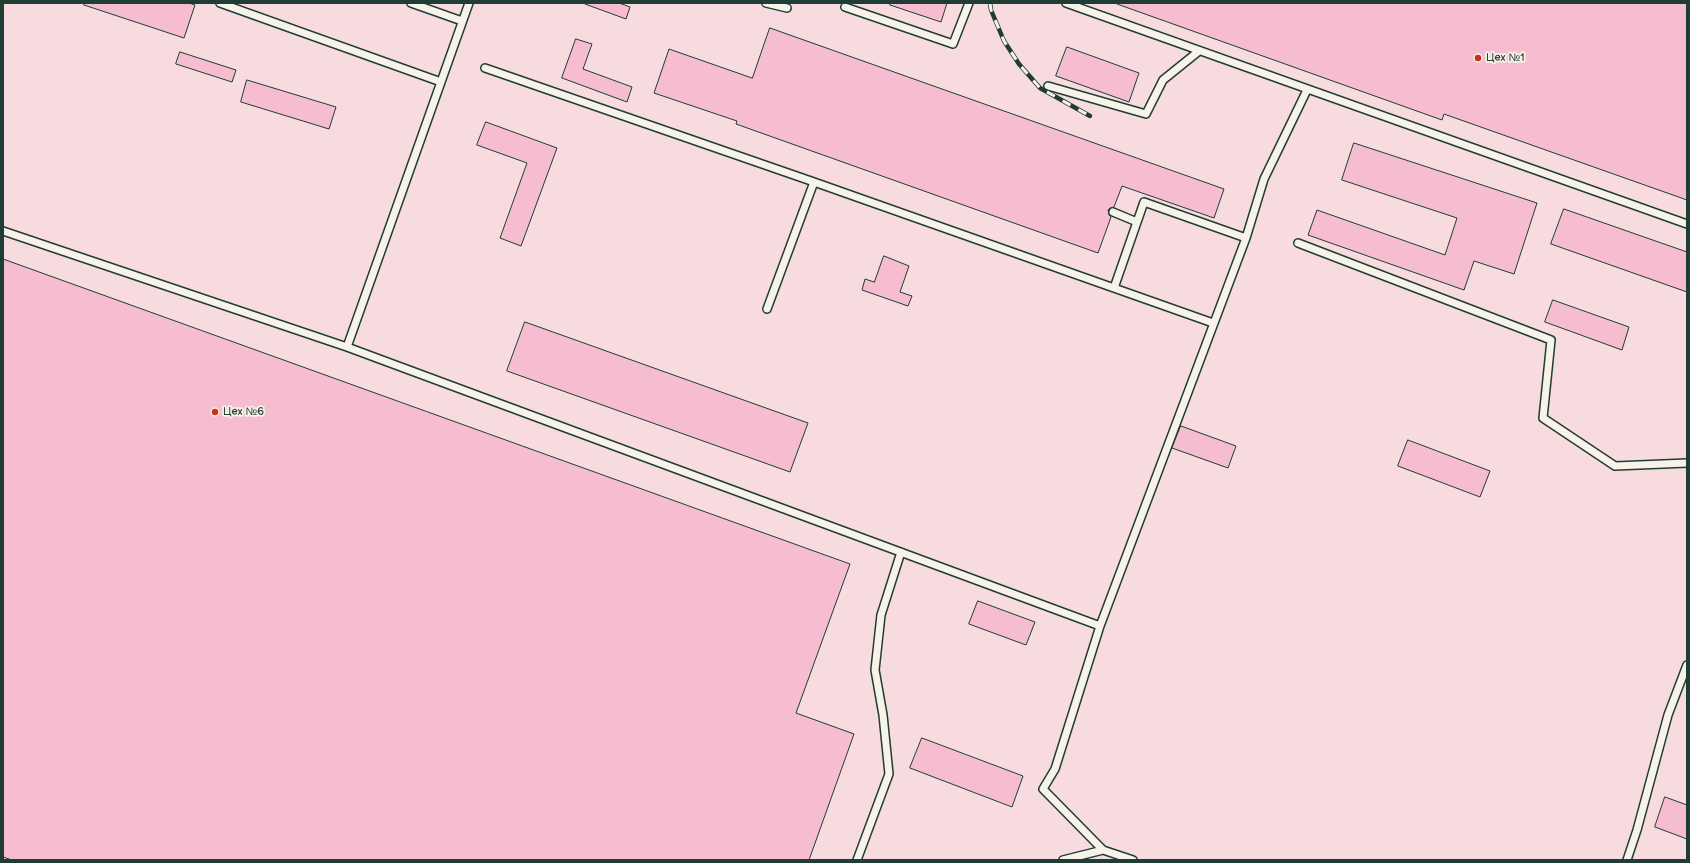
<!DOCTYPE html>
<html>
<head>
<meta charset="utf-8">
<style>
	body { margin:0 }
	#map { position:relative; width:1690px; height:863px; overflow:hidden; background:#f7e8e3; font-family:"Balsamiq Sans",sans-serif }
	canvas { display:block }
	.frame { position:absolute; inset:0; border:4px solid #1f3d34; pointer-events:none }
</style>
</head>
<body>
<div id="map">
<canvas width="1690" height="863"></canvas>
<div class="frame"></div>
</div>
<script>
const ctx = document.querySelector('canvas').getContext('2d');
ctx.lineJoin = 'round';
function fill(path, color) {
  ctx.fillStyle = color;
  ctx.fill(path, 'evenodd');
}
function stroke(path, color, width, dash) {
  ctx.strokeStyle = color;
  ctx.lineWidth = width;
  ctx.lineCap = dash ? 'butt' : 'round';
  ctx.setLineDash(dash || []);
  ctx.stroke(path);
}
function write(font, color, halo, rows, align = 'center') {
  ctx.font = font + ' "Balsamiq Sans",sans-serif';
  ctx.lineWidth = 3.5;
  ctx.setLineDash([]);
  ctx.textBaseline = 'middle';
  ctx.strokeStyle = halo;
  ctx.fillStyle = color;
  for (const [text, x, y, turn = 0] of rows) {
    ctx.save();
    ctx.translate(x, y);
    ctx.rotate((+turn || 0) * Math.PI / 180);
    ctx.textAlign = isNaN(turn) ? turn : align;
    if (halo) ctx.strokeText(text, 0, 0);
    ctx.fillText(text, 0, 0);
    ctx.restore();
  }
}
const built = new Path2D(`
	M3,3H1687V860H3Z`);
const building = new Path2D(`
	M84,3H189L195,5L184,38L84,5Z
	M585,3H619L630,7L626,19L585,4Z
	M890,3H947L941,22L890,5Z
	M1117,3H1687V200L1444,114L1442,120L1117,4Z
	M770,28L1224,189L1214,218L1122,186L1114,207L1110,208L1108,210L1109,215L1111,217L1098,253L736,124L737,121L654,93L669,49L752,78Z
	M576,39L592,44L583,69L632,87L627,102L562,78Z
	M1067,47L1139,73L1129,102L1056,76Z
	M180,52L236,70L232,82L176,64Z
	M247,80L336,107L329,129L241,102Z
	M486,122L557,148L521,246L500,238L527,163L477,145Z
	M1354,143L1537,203L1514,274L1474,261L1464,290L1308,235L1317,210L1445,255L1457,218L1342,180Z
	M1564,209L1687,252V292L1551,244Z
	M884,256L909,266L900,292L912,296L908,306L862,290L865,279L874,282Z
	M3,259L850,564L796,713L854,734L809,860H12L3,857Z
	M1553,300L1629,327L1622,350L1545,322Z
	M525,322L808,423L790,472L507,371Z
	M1181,426L1236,446L1228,468L1172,448Z
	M1408,440L1490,471L1480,497L1398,466Z
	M978,601L1035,622L1026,645L969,624Z
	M922,738L1023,776L1012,807L910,768Z
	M1665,797L1687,805V839L1655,827Z`);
const service = new Path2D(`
	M220,3L441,82
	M411,3L462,21
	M766,3L787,8
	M1066,3L1687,224
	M845,7L953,44L969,3
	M485,68L814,182L1213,323
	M1048,86L1146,114L1163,80L1199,51
	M1113,212L1137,222
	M3,231L347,347L1100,626
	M1298,243L1551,340L1543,418L1615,466L1687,463
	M1114,288L1144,202L1246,238
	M767,309L814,182
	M347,347L469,3
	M857,860L889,774L883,715L875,670L881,615L901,552
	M1063,860L1103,850
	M1133,860L1103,850L1043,789L1055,769L1100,626L1246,238L1264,179L1307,90
	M1627,860L1637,830L1668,715L1687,665`);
const rail = new Path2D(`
	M990,3L991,10L1004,41L1019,64L1040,88L1090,116`);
const markers = [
	[1478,58,4,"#c8321e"],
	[215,412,4,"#c8321e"]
];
const poiNames = [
	["Цех №1",1486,58],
	["Цех №6",223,412]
];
fill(built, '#f7dbde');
fill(building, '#f6bdd1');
stroke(building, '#1f3d34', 1);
stroke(service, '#1f3d34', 10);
stroke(service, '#f7f3e8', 7);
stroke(rail, '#1f3d34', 4.5);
stroke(rail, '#f7f3e8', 3, [9]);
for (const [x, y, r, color] of markers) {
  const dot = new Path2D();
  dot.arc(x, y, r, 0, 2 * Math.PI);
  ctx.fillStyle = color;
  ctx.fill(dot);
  stroke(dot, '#f7f3e8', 1.5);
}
write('11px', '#1f3d34', '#f7f3e8', poiNames, 'left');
</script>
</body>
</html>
